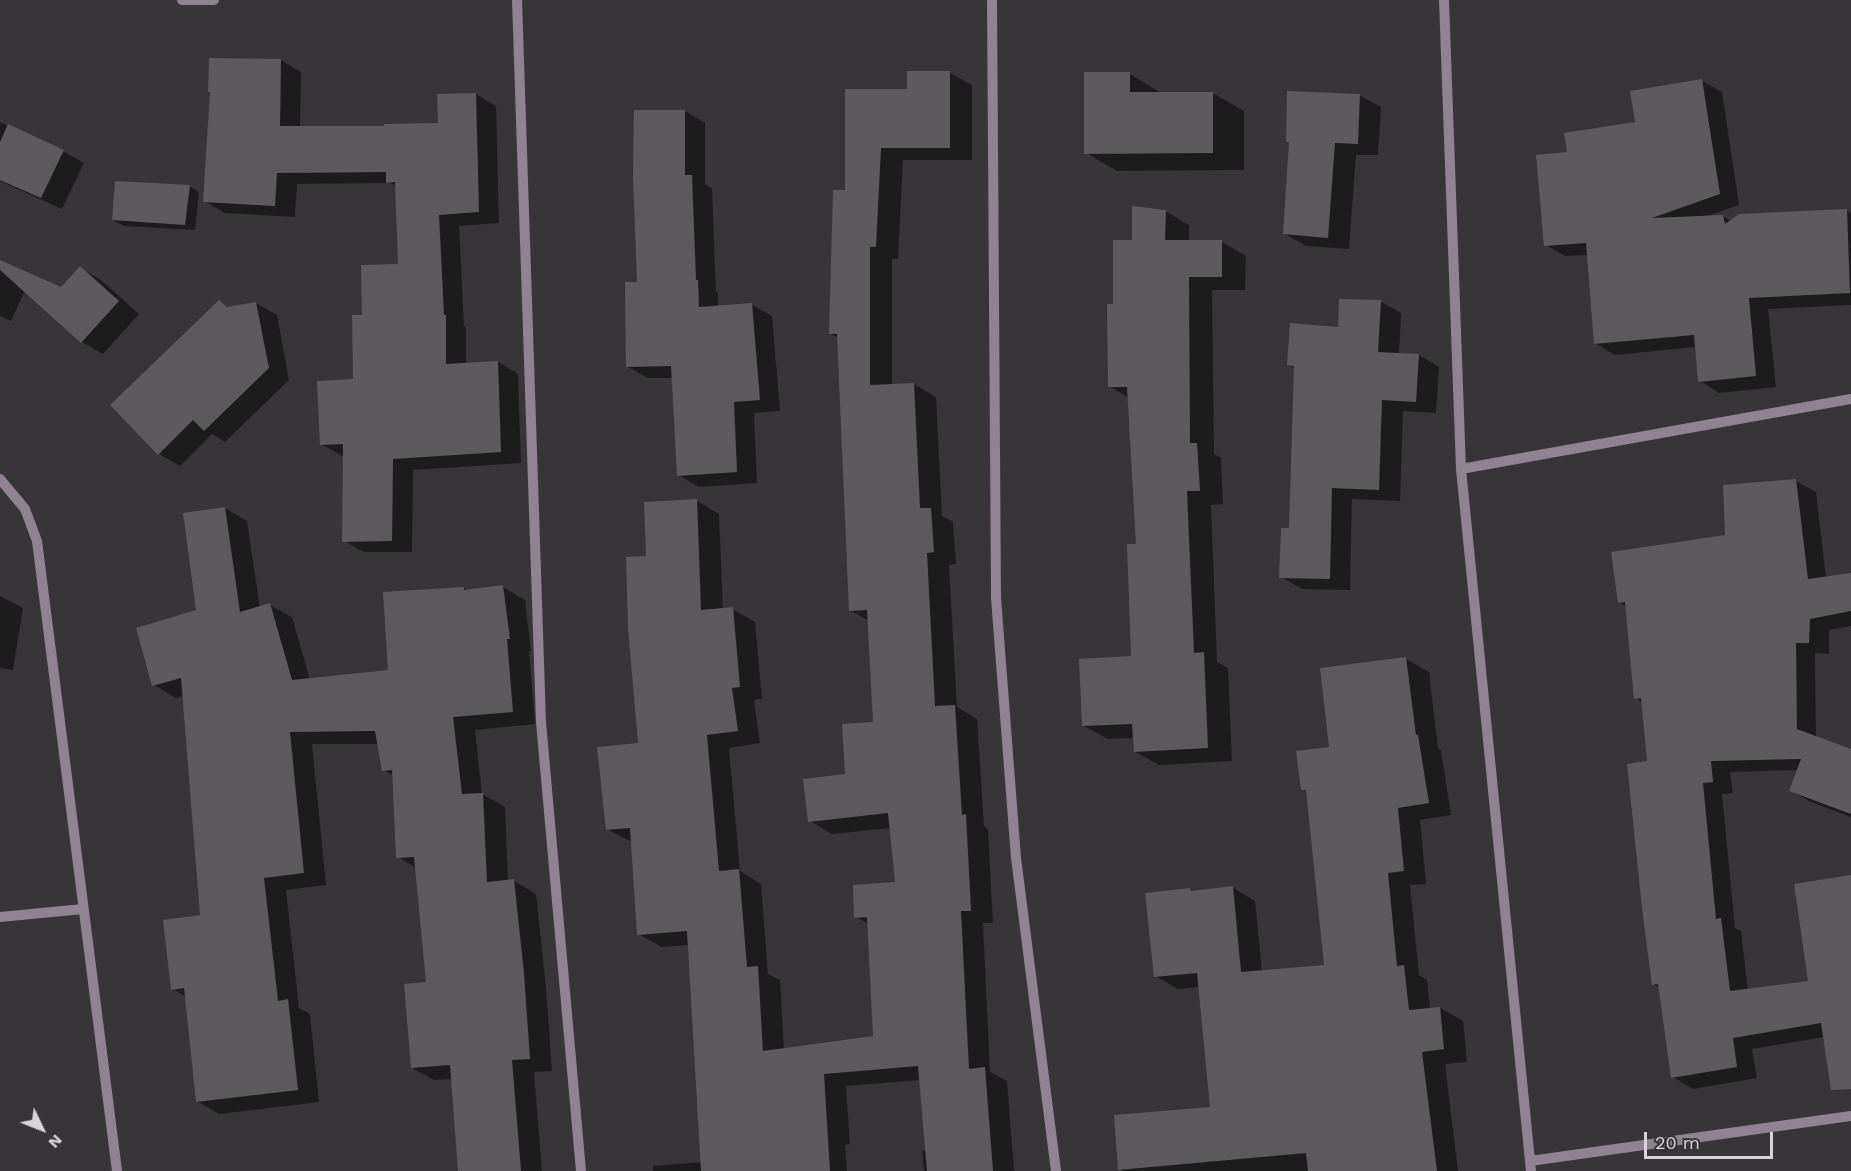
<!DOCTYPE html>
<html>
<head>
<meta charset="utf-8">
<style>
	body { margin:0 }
	#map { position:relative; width:1851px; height:1171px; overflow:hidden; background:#383538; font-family:"Work Sans",sans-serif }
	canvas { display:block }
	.north { position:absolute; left:12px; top:1099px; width:60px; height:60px; -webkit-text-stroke:4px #383538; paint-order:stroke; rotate:133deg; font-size:16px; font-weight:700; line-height:24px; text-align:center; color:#d5d4d6 }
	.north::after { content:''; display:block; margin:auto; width:21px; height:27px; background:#d5d4d6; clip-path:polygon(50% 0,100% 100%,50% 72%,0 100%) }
	.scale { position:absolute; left:1644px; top:1132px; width:129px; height:27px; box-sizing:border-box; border:3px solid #d5d4d6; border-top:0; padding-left:8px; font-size:18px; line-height:21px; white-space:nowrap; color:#d5d4d6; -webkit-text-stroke:4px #383538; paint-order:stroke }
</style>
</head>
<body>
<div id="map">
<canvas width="1851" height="1171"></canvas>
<div class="north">N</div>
<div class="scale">20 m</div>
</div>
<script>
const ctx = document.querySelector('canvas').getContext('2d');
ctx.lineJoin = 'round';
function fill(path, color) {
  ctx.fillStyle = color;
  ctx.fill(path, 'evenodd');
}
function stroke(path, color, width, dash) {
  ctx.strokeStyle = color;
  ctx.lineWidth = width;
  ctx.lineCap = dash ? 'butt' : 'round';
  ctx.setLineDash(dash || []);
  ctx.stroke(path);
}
const shadow = new Path2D(`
	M281,60L301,72L300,127L386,128L440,124L476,94L496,106L499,223L459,226L464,326L466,328V364L498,362L518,374L521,463L413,470L412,552H364L344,541L345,456H342L321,444L354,381L364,317L399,266L397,187L391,183L297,184L295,217L225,213L204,201Z
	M950,73L972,85V160H903L898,259H892V385L914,384L936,397L942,516L953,522L956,564L949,565L957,707L977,719L984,826L988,829L993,923H983L990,1072L1007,1081L1014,1170L1016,1171H924L922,1151L927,1150L921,1080L846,1086L850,1144L845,1145L847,1171H653V1166L702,1162L689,945L661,947L639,934L632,842L608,830L640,744L648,558L697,501L719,514L723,610L732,609L755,622L762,699L754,700L760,743L729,748L740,871L761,884L768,974L780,980L784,1050L875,1037L869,924L856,917L896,884L891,828L832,834L810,821L847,776L875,723L869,621L850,610L838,338L831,334L846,192L908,90Z
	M1130,74L1161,93H1213L1244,111V170L1117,171L1086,153Z
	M1702,81L1722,92L1739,205L1708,216H1723L1731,221L1846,210L1851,213V305L1768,309L1776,387L1719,393L1700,381L1696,347L1615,355L1595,343L1588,255L1565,256L1546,245L1569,154L1637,124Z
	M1359,95L1381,107L1378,155H1356L1349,249L1306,246L1285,234L1291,143Z
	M636,111H685L705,123V184L712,188L716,292L718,293V307L752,305L772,316L780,411L754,413L757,483L699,487L678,475L674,378H648L628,367L639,283Z
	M0,122L63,151L84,163L62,209L0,181Z
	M189,186L199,192L195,230L124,226L113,220Z
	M1165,211L1189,225V242H1222L1246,256L1245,290H1212L1214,454L1221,458L1223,504L1211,505L1217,662L1228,668L1232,761L1159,765L1135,752V738L1108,739L1084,726L1133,658L1138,545L1129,398L1109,386L1114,305L1133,242Z
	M0,262L61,289L80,268L101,280L139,314L103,354L82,342L25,290L11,321L0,316Z
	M1380,301L1401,313L1399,354L1419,355L1439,367L1436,413L1403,411L1400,501L1352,499L1350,590L1302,589L1281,577L1290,530L1296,369L1288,364Z
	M219,302L230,308L256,303L277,315L289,380L225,442L212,434L180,466L159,454Z
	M1796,481L1816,492L1826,578L1851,574V626L1829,630V654L1815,653L1816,738L1851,750V817L1811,802L1791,791L1799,770L1730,772L1733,793L1722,794L1735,928L1741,931L1748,991L1809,982L1851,876V1049L1824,1037L1752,1049L1757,1078L1693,1089L1673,1077L1660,988L1653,984L1649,762L1642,702L1636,698L1626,606L1619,602L1727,536Z
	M225,508L247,521L260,608L270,605L292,617L310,680L389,672L463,588L469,591L503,587L525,600L531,651H529L535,724L475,730L482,794L505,807L508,881H514L536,894L546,987L552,1071L534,1072L542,1171H459L452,1079L434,1080L412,1068L428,983L416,868L398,857L394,776L384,770L379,744H312L326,885L286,890L299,1008L310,1014L319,1102L219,1114L197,1101L186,997L173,989L201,916L184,696L176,698L154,685L198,611Z
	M0,596L23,608L13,670L0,668Z
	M1406,659L1429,672L1438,748L1441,750L1451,815L1420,820L1426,884L1410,885L1419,975L1427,980L1430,1009L1440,1008L1463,1021L1467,1062L1445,1064L1458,1171H1123L1120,1169L1212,1108L1200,987L1178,989L1155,976L1190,890L1194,892L1232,887L1255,901L1262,972L1326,967L1308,792L1303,789L1331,748Z`);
const building = new Path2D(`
	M209,58L281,59L280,126H384V124L438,123L437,94L476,93L479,212L439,215L444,315H446V364L498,361L501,452L393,459L392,541L342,542L343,444L320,445L317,381L353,379L352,315H362L361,265L398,264L395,182L386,183V172L277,173L275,206L203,202L210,92H208Z
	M907,71H950V148H881L876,247H870V385L914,383L920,508H931L934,552L927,553L935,706L955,705L962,815L966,814L971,911H961L969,1069L985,1067L993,1171H927L918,1066L824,1074L830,1171H701L687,931L637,935L630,828L606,830L597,747L638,743L628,628L626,557L646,556L644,502L697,499L701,610L733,607L740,687L732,688L738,731L707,735L719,871L739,869L747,967L758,966L763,1051L873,1036L867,917L854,918L853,885L895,882L888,813L808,822L803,779L845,774L842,724L873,722L867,610L849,611L837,334H829L833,190H845V89H907Z
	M1084,72H1130V92H1213V153L1084,154Z
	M1702,79L1720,194L1652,218L1723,215L1725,224L1739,214L1847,209L1850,293L1749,298L1756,376L1698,382L1694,335L1594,344L1586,243L1544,246L1536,155L1567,152L1564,133L1635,122L1630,91Z
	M1287,91L1360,94L1358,144L1335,143L1328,238L1283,234L1289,142H1286Z
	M634,110H685V175H692L696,280H698L699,307L752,303L760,400L734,402L737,472L677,476L671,366L626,367L625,282H637L633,178Z
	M8,124L64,150L41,198L0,180V142Z
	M115,181L190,185L185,225L112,220Z
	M1132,206L1166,210L1165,240H1222V277H1189L1190,443H1197L1200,491H1187L1194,653L1204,652L1208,748L1134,752L1132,724L1082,726L1079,659L1131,656L1127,544H1136L1127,387H1108L1107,304H1113V240H1132Z
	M0,260L61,287L80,266L119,301L81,343L0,270Z
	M1339,299L1381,300L1378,352L1419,354L1416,402L1382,400L1379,490L1332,488L1330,579L1279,578L1281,528H1289L1294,366L1287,365L1290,323L1338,327Z
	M219,300L227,307L256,302L269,368L204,431L193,420L158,455L110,405Z
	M1796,479L1808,579L1851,573V611L1810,619L1809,643H1796L1797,729L1851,749V814L1789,791L1801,759L1711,761L1713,782L1703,783L1716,919L1721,918L1730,991L1808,981L1794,884L1851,875V1089L1831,1090L1821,1023L1733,1038L1737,1067L1671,1078L1658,984L1652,985L1642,908L1627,764L1647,761L1641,698L1634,699L1625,602L1618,603L1611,552L1725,535L1723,485Z
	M225,507L240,612L270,603L292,680L388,670L383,592L464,587V590L503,585L510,639H507L513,712L453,717L462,794L483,793L487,882L514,879L524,973L530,1059L512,1060L521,1171H458L450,1065L411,1068L404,984L426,982L414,857L396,858L392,770L382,771L375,731L290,732L304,873L264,878L278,1001L288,999L298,1090L196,1102L184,988L171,990L163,920L200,915L181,678L152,686L136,628L196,610L183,513Z
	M1406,657L1416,735H1418L1429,803L1398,808L1404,871L1388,873L1397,966L1404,965L1409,1010L1440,1007L1444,1049L1422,1052L1437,1171H1308L1306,1153L1118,1170L1114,1115L1210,1107L1197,973L1154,977L1145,893L1190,888L1191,891L1233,886L1241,972L1324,965L1306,790H1301L1296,751L1329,747L1320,668Z`);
const minor = new Path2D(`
	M182,0H214
	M517,0L541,722L581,1171
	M992,0L996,598L1016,858L1056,1171
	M1444,0L1461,469L1531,1171
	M1461,469L1851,399
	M0,479L25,509L37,541L117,1171
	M0,917L83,909
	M1530,1161L1851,1116`);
fill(shadow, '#0007');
fill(building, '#5c5a5d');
stroke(minor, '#908293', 10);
</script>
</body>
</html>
